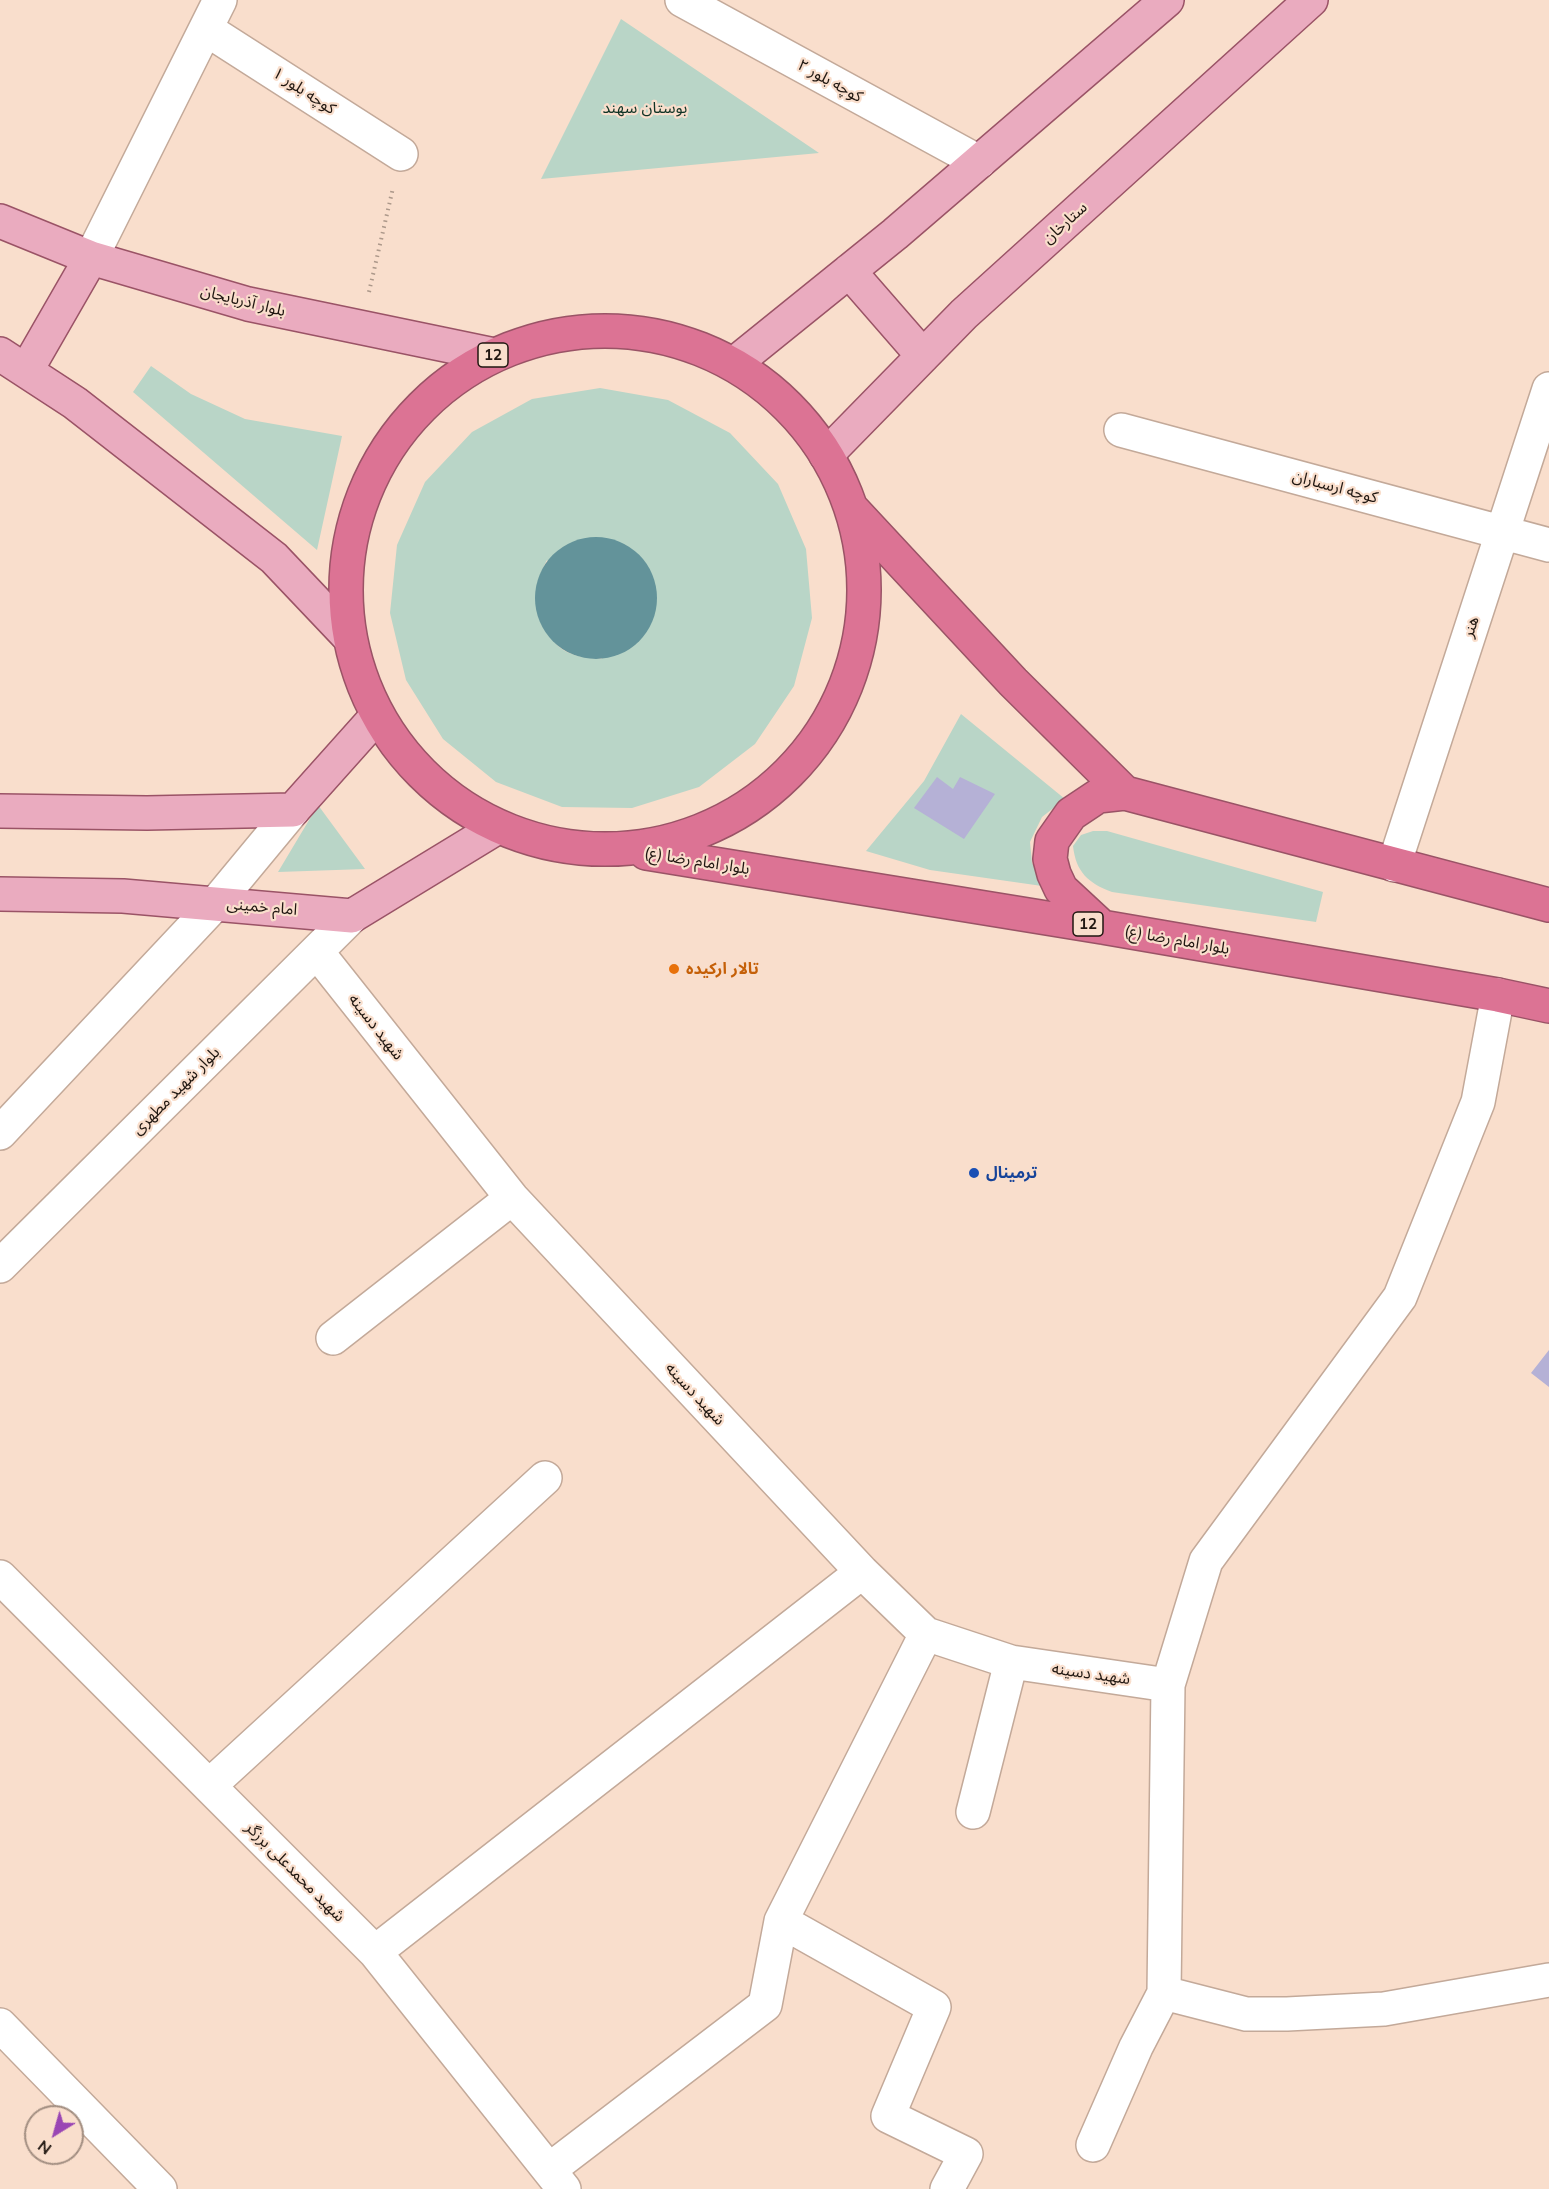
<!DOCTYPE html>
<html>
<head>
<meta charset="utf-8">
<style>
	body { margin:0 }
	#map { position:relative; width:1549px; height:2189px; overflow:hidden; background:#f9decc; font-family:Mulish,sans-serif }
	canvas { display:block }
	.north { position:absolute; left:24px; top:2105px; width:60px; height:60px; box-sizing:border-box; background:#f9decc; border:2px solid #a28e81; border-radius:50%; rotate:217deg; font-size:16px; font-weight:700; line-height:24px; text-align:center; color:#201711 }
	.north::after { content:''; display:block; margin:auto; width:21px; height:27px; background:#9a46b4; clip-path:polygon(50% 0,100% 100%,50% 72%,0 100%) }
</style>
</head>
<body>
<div id="map">
<canvas width="1549" height="2189"></canvas>
<div class="north">N</div>
</div>
<script>
const ctx = document.querySelector('canvas').getContext('2d');
ctx.lineJoin = 'round';
function fill(path, color) {
  ctx.fillStyle = color;
  ctx.fill(path, 'evenodd');
}
function stroke(path, color, width, dash) {
  ctx.strokeStyle = color;
  ctx.lineWidth = width;
  ctx.lineCap = dash ? 'butt' : 'round';
  ctx.setLineDash(dash || []);
  ctx.stroke(path);
}
function write(font, color, halo, rows, align = 'center') {
  ctx.font = font + ' Mulish,"Noto Sans Arabic",sans-serif';
  ctx.lineWidth = 4.5;
  ctx.setLineDash([]);
  ctx.textBaseline = 'middle';
  ctx.strokeStyle = halo;
  ctx.fillStyle = color;
  for (const [text, x, y, turn = 0] of rows) {
    ctx.save();
    ctx.translate(x, y);
    ctx.rotate((+turn || 0) * Math.PI / 180);
    ctx.textAlign = isNaN(turn) ? turn : align;
    if (halo) ctx.strokeText(text, 0, 0);
    ctx.fillText(text, 0, 0);
    ctx.restore();
  }
}
const green = new Path2D(`
	M621,19L819,153L541,179Z
	M151,366L191,394L245,419L342,436L317,550L133,392Z
	M600,388L668,400L730,433L778,484L806,549L812,618L794,686L755,744L699,787L632,808L562,807L496,782L443,739L406,680L390,613L397,545L425,482L472,432L532,399ZM547,560L602,659C569,657 553,651 542,618C533,593 535,584 547,560Z
	M961,714L1065,799L1042,817L1030,842L1032,863L1049,887L930,870L866,851L924,781Z
	M318,805L365,869L278,872Z
	M1093,831H1107L1323,892L1316,922L1112,892C1088,883 1076,872 1073,846L1081,835Z`);
const water = new Path2D(`
	M535 598a61 61 0 1 1 122 0a61 61 0 1 1-122 0Z`);
const building = new Path2D(`
	M937,777L953,789L960,777L995,794L964,839L914,808Z
	M1549,1350V1387L1531,1373Z`);
const path = new Path2D(`
	M369,292L393,188`);
const minor = new Path2D(`
	M682,0L979,162
	M206,29L401,154
	M91,258L220,0
	M1121,430L1549,545
	M1394,865L1549,389
	M317,952L512,1198L862,1572L926,1634L1011,1662L1168,1685
	M0,1133L216,903L293,810
	M0,1266L352,916
	M333,1338L512,1198
	M0,1577L375,1952L564,2189
	M209,1786L545,1478
	M973,1812L1011,1662
	M781,1921L934,2007L888,2116L966,2154L947,2189
	M375,1952L862,1572
	M1164,1993L1246,2014H1287L1384,2009L1549,1980
	M0,2025L160,2189
	M1093,2145L1136,2047L1164,1993L1168,1685L1206,1561L1400,1297L1478,1102L1498,995
	M549,2170L765,2005L781,1921L926,1634`);
const major = new Path2D(`
	M0,221L91,258L248,304L494,355
	M849,271L923,356
	M0,354L75,403L274,558L349,637
	M734,364L895,234L1167,0
	M26,371L91,258
	M826,455L964,314L1311,0
	M0,811L147,813L293,810L377,716
	M0,894L123,896L352,916L498,827`);
const highway = new Path2D(`
	M346 590a259 259 0 1 1 518 0a259 259 0 1 1-518 0Z
	M852,509L1013,682L1125,793L1549,905
	M646,853L1102,927L1498,995L1549,1006
	M1102,927L1061,889L1054,874L1050,859L1052,841L1071,814L1098,796L1125,793`);
const markers = [
	[674,969,6,"#e8710a"],
	[974,1173,6,"#1a4fb4"]
];
const shields = [
	[493,355,30],
	[1088,924,30]
];
const shieldNames = [
	["12",493,355],
	["12",1088,924]
];
const streetNames = [
	["کوچه بلور ۲",830,81,29],
	["کوچه بلور ۱",304,91,33],
	["ستارخان",1065,223,-42],
	["بلوار آذربایجان",243,301,14],
	["کوچه ارسباران",1335,487,15],
	["هنر",1471,627,-72],
	["بلوار امام رضا (ع)",697,861,9],
	["امام خمینی",262,907,5],
	["بلوار امام رضا (ع)",1177,940,10],
	["شهید دسینه",376,1027,52],
	["بلوار شهید مطهری",176,1091,-45],
	["شهید دسینه",695,1394,47],
	["شهید دسینه",1091,1674,8],
	["شهید محمدعلی برزگر",295,1872,45]
];
const parkNames = [
	["بوستان سهند",645,108]
];
const foodNames = [
	["تالار ارکیده",686,969]
];
const transitNames = [
	["ترمینال",986,1173]
];
fill(green, '#b9d5c7');
fill(water, '#63939a');
fill(building, '#b5b1d6');
stroke(minor, '#c3a999', 36);
stroke(major, '#9a5366', 36);
stroke(highway, '#9a5366', 36);
stroke(path, '#ac988a', 4, [1.5, 4.5]);
stroke(minor, '#fff', 33);
stroke(major, '#eaabbf', 33);
stroke(highway, '#dc7394', 33);
for (const [x, y, r, color] of markers) {
  const dot = new Path2D();
  dot.arc(x, y, r, 0, 2 * Math.PI);
  ctx.fillStyle = color;
  ctx.fill(dot);
  stroke(dot, '#f9decc', 2);
}
for (const [x, y, w] of shields) {
  const box = new Path2D();
  box.roundRect(x - w / 2, y - 12, w, 24, 4.5);
  ctx.fillStyle = '#f9decc';
  ctx.fill(box);
  stroke(box, '#201711', 1.5);
}
write('bold 15px', '#201711', null, shieldNames);
write('16px', '#201711', '#f9decc', streetNames);
write('16px', '#0f3325', '#f9decc', parkNames);
write('bold 16px', '#c56008', '#f9decc', foodNames, 'left');
write('bold 16px', '#164399', '#f9decc', transitNames, 'left');
</script>
</body>
</html>
